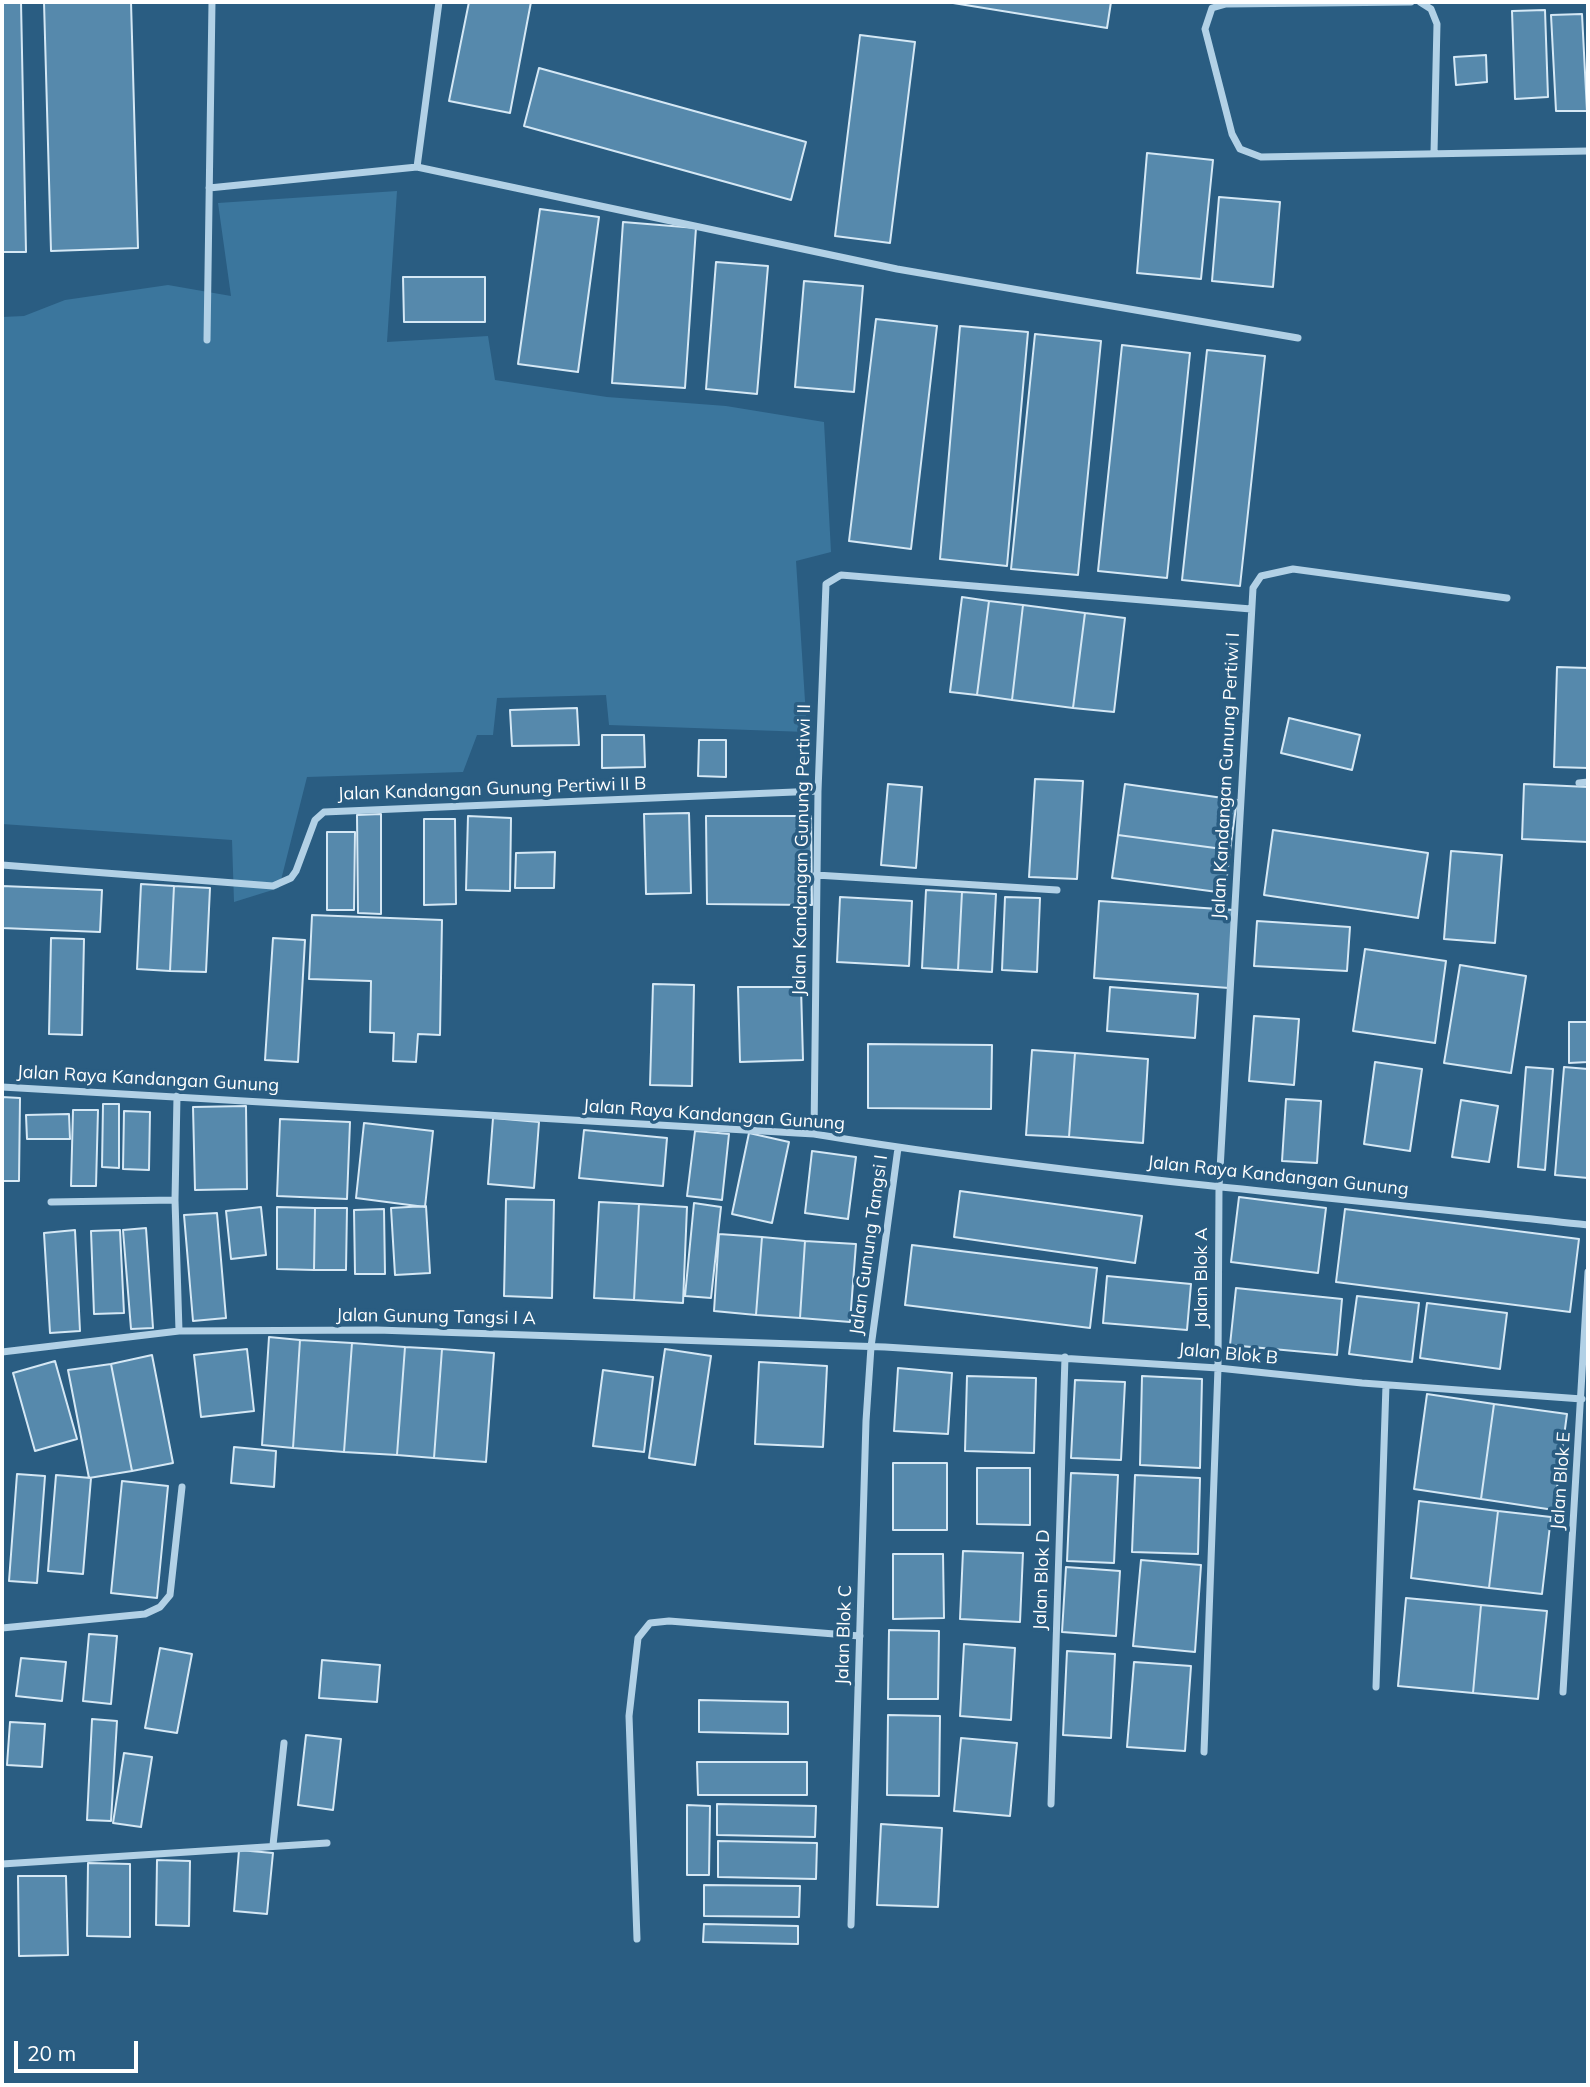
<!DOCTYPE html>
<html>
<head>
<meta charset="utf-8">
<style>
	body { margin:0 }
	#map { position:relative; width:1590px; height:2087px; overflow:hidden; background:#2a5d82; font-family:Mulish,sans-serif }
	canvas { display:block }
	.frame { position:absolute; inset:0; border:4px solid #fff; pointer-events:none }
	.scale { position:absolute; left:14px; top:2041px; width:124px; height:32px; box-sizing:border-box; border:4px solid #fff; border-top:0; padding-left:9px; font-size:21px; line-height:24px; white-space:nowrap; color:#fff; -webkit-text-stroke:5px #2a5d82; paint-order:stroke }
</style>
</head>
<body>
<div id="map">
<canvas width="1590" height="2087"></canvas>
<div class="frame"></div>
<div class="scale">20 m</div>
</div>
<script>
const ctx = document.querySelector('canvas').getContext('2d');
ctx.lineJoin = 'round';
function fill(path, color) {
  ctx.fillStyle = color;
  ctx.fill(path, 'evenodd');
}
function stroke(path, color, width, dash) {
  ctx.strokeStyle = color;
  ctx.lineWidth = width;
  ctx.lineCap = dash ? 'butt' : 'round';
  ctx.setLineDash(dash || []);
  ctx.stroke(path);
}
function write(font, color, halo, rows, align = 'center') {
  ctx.font = font + ' Mulish,sans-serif';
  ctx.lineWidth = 7;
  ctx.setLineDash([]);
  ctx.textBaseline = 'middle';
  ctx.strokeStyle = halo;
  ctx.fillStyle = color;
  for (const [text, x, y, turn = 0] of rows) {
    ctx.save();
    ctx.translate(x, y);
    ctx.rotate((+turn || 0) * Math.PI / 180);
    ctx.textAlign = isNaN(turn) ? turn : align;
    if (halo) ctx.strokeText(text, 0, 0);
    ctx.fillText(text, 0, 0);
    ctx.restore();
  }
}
const green = new Path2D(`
	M397,191L387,342L488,336L495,380L607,397L726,406L824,422L831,552L796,561L807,732L609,725L606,695L497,698L493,735H477L463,772L307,777L279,888L234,902L232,840L2,824V317L24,316L65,300L168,285L231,296L218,203Z`);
const building = new Path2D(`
	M2,2H21L26,252H2Z
	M44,2H131L138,248L51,251Z
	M469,2H531L510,113L449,101Z
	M947,2H1111L1107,28Z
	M1545,10L1548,97L1515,99L1512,11Z
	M1582,14L1587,111H1556L1551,15Z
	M860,35L915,42L890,243L835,236Z
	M1486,55L1487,82L1456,85L1454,57Z
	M539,68L806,142L791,200L524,126Z
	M1147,153L1213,160L1201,279L1137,273Z
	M1219,197L1280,202L1273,287L1212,281Z
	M540,209L599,217L578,372L518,364Z
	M623,222L696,228L685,388L612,383Z
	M716,262L768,266L757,394L706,389Z
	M403,277H485V322H404Z
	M804,281L863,286L854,392L795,387Z
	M876,319L937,326L911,549L849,541Z
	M960,326L1028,332L1007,566L940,559Z
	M1035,334L1101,341L1078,575L1011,569Z
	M1122,345L1190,353L1167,578L1098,571Z
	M1207,350L1265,356L1240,586L1182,580Z
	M962,597L989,601L977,695L950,692Z
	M989,601L1023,605L1012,700L977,695Z
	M1023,605L1085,613L1073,708L1012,700Z
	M1085,613L1125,618L1114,712L1073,708Z
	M1557,667L1588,668V768L1554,767Z
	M577,708L579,745L512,746L510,710Z
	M1289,718L1360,735L1352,770L1281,753Z
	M602,735H644L645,767L602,768Z
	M699,740H726V777L698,776Z
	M1035,779L1083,781L1077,879L1029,877Z
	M888,784L922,787L916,868L881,865Z
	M1125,784L1237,800L1230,850L1118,835Z
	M1524,784L1588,787V842L1522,839Z
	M689,813L691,893L646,894L644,814Z
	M381,814V914L358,913L357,815Z
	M468,816L511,818L510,891L466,890Z
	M706,816H811L812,905L707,904Z
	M424,819H455L456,904L424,905Z
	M1273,830L1428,853L1418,918L1264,895Z
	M327,832H355L354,910H327Z
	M1118,835L1230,850L1225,893L1112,878Z
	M1451,851L1502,855L1495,943L1444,939Z
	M555,852L554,888H515L516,853Z
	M141,884L174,886L170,971L137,969Z
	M2,886L102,890L100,932L2,928Z
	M174,886L210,888L206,972L170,971Z
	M926,890L962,892L958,970L922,968Z
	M962,892L996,894L992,972L958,970Z
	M840,897L912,901L909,966L837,962Z
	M1005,897L1040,898L1037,972L1002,970Z
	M1099,901L1234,910L1229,988L1094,978Z
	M312,915L442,920L440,1035L418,1034L416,1062L393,1061L394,1033L370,1032L371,981L309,979Z
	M1257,921L1350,927L1347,971L1254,966Z
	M51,938L84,939L82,1035L49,1034Z
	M273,938L305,940L298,1062L265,1060Z
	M1365,949L1446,961L1435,1043L1353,1031Z
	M1460,965L1526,976L1511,1073L1444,1063Z
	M653,984L694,985L692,1086L650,1085Z
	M738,987H801L803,1060L740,1062Z
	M1110,987L1198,994L1195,1038L1107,1031Z
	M1254,1016L1299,1019L1294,1085L1249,1081Z
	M1569,1022H1588V1062L1569,1063Z
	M868,1044L992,1045L991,1109L868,1108Z
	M1032,1050L1075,1053L1069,1137L1026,1135Z
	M1075,1053L1148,1059L1143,1143L1069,1137Z
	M1375,1062L1422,1069L1410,1151L1364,1144Z
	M1526,1067L1553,1069L1545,1170L1518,1167Z
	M1564,1067L1588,1069V1178L1555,1175Z
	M2,1097L20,1098L19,1181H2Z
	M1286,1099L1321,1101L1317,1163L1282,1161Z
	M1461,1100L1498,1106L1489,1162L1452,1157Z
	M103,1104H119V1168L102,1167Z
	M246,1106L247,1189L195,1190L193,1107Z
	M73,1110H98L96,1186H71Z
	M124,1111L150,1112L149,1170L123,1169Z
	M69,1114L70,1139H27L26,1115Z
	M493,1118L539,1122L534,1188L488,1184Z
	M280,1119L350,1122L347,1199L277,1196Z
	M364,1123L433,1131L425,1207L356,1198Z
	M584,1130L667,1138L663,1186L579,1178Z
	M695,1131L729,1134L722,1200L687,1196Z
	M749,1133L789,1142L772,1223L732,1214Z
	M812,1151L856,1157L848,1219L805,1213Z
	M960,1191L1142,1216L1135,1263L954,1237Z
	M1239,1197L1326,1208L1318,1273L1231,1262Z
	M506,1199L554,1200L552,1298L504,1296Z
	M599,1202L639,1204L634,1300L594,1298Z
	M694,1203L721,1207L711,1298L685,1296Z
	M639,1204L687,1207L683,1303L634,1300Z
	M426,1206L430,1273L395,1275L391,1208Z
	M261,1207L266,1255L231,1259L226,1211Z
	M277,1207L315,1208L314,1270L277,1269Z
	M315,1208H347L346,1270H314Z
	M384,1209L385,1274H355L354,1210Z
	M1345,1209L1579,1239L1570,1312L1336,1282Z
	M217,1213L226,1318L193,1321L184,1215Z
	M146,1228L153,1328L131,1329L123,1230Z
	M75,1230L80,1331L50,1333L44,1233Z
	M120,1230L124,1313L94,1314L91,1231Z
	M719,1234L762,1237L756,1315L714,1311Z
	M762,1237L805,1241L800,1318L756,1315Z
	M805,1241L856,1244L850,1322L800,1318Z
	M912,1245L1097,1268L1090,1328L905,1305Z
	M1107,1276L1191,1284L1187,1330L1103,1323Z
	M1236,1288L1342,1299L1337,1355L1230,1345Z
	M1357,1296L1419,1303L1412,1362L1349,1354Z
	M1427,1303L1507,1313L1500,1369L1420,1358Z
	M269,1337L300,1340L293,1448L262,1445Z
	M300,1340L352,1343L344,1452L293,1448Z
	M352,1343L405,1347L397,1455L344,1452Z
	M405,1347L442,1349L434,1458L397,1455Z
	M247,1349L254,1411L201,1417L194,1355Z
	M442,1349L494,1353L486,1462L434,1458Z
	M665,1349L711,1356L695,1465L649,1458Z
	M152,1355L173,1463L132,1471L111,1364Z
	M55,1361L77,1439L35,1451L13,1373Z
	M759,1362L827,1366L823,1447L755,1444Z
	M111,1364L132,1471L89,1478L68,1370Z
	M898,1368L952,1373L948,1434L894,1431Z
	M603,1370L653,1377L644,1452L593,1446Z
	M967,1376L1036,1378L1034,1453L965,1451Z
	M1142,1376L1202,1379L1200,1468L1140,1465Z
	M1075,1380L1125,1382L1121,1460L1071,1458Z
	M1427,1394L1494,1404L1481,1499L1414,1489Z
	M1494,1404L1567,1414L1554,1510L1481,1499Z
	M234,1447L276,1451L274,1487L231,1483Z
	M893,1463H947V1530H893Z
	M977,1468H1030V1525L977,1524Z
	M1071,1473L1118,1475L1114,1563L1067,1561Z
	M17,1474L45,1476L37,1583L9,1581Z
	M56,1475L91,1478L83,1574L48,1571Z
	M1135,1475L1200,1478L1198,1554L1132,1552Z
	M122,1481L168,1486L157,1598L111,1593Z
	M1419,1501L1498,1511L1489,1588L1411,1578Z
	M1498,1511L1551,1517L1542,1594L1489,1588Z
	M963,1551L1023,1553L1020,1622L960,1619Z
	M893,1554H943L944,1618L893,1619Z
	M1141,1560L1201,1565L1195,1652L1133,1646Z
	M1066,1567L1120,1571L1116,1636L1062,1632Z
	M1406,1598L1481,1605L1473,1693L1398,1686Z
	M1481,1605L1547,1611L1538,1699L1473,1693Z
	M889,1630L939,1631L938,1699H888Z
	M89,1634L117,1636L111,1704L83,1701Z
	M964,1644L1015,1648L1011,1720L960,1716Z
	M160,1648L192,1654L177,1733L145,1728Z
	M1067,1651L1115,1654L1111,1738L1063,1735Z
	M21,1658L66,1662L62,1701L16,1696Z
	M322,1660L380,1665L377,1702L319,1698Z
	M1134,1662L1191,1666L1185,1751L1127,1747Z
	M699,1700L788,1702V1734L699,1732Z
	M888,1715L940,1716L939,1796L887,1795Z
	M92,1719L117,1721L111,1821L87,1820Z
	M10,1722L45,1724L42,1767L7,1765Z
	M306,1735L341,1739L333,1810L298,1805Z
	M961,1738L1017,1743L1010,1816L954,1811Z
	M124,1753L152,1757L141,1827L113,1823Z
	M697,1762H807V1795H698Z
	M717,1804L816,1806L815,1837L717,1835Z
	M687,1805L710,1806L709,1875H687Z
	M881,1824L942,1828L938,1907L877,1905Z
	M718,1841L817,1843L816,1879L718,1877Z
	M239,1850L273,1853L267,1914L234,1911Z
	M157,1860L190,1861L189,1926L156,1925Z
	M88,1863L130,1864V1937L87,1936Z
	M18,1876H66L68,1955L19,1956Z
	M704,1885L800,1886L799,1917L704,1916Z
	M704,1924L798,1926V1944L703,1942Z`);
const street = new Path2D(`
	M1411,2L1226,4L1212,8L1205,29L1232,134L1240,149L1261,157L1588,151
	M1420,2L1431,9L1437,24L1434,153
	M417,167L439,2
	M209,188L417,167L897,269L1298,338
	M207,340L212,2
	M1579,783L1588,782
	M2,865L273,886L291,878L296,871L315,820L324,812L818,791
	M816,875L1057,890
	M2,1087L814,1134C1070,1176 1330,1197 1588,1225
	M177,1096L175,1200L179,1331
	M814,1134L818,791L826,584L841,575L1251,609
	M51,1202L175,1200
	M2,1352L179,1331L377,1330L885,1347L1218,1368L1362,1383L1582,1399
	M2,1628L145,1614L160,1607L170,1595L182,1487
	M1376,1687L1386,1385
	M1563,1692L1588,1272
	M1204,1752L1218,1368L1219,1187L1253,588L1261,576L1293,569L1507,598
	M1051,1804L1065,1357
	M273,1845L284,1743
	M2,1864L327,1843
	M851,1925L866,1421L871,1347L898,1148
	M637,1939L629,1716L638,1638L650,1623L669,1621L860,1636`);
const streetNames = [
	["Jalan Kandangan Gunung Pertiwi I",1226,776,-87],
	["Jalan Kandangan Gunung Pertiwi II B",492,789,-2],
	["Jalan Kandangan Gunung Pertiwi II",802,850,-89],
	["Jalan Raya Kandangan Gunung",148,1079,3],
	["Jalan Raya Kandangan Gunung",714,1115,4],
	["Jalan Raya Kandangan Gunung",1278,1176,6],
	["Jalan Gunung Tangsi I",869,1245,-82],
	["Jalan Blok A",1202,1278,-90],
	["Jalan Gunung Tangsi I A",436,1317,1],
	["Jalan Blok B",1228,1354,5],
	["Jalan Blok E",1561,1481,-86],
	["Jalan Blok D",1042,1580,-88],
	["Jalan Blok C",844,1635,-88]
];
fill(green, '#3b769d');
fill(building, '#5689ac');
stroke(building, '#d5e8f5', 2);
stroke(street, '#b2d1e6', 7);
write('18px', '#fff', '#2a5d82', streetNames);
</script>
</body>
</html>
